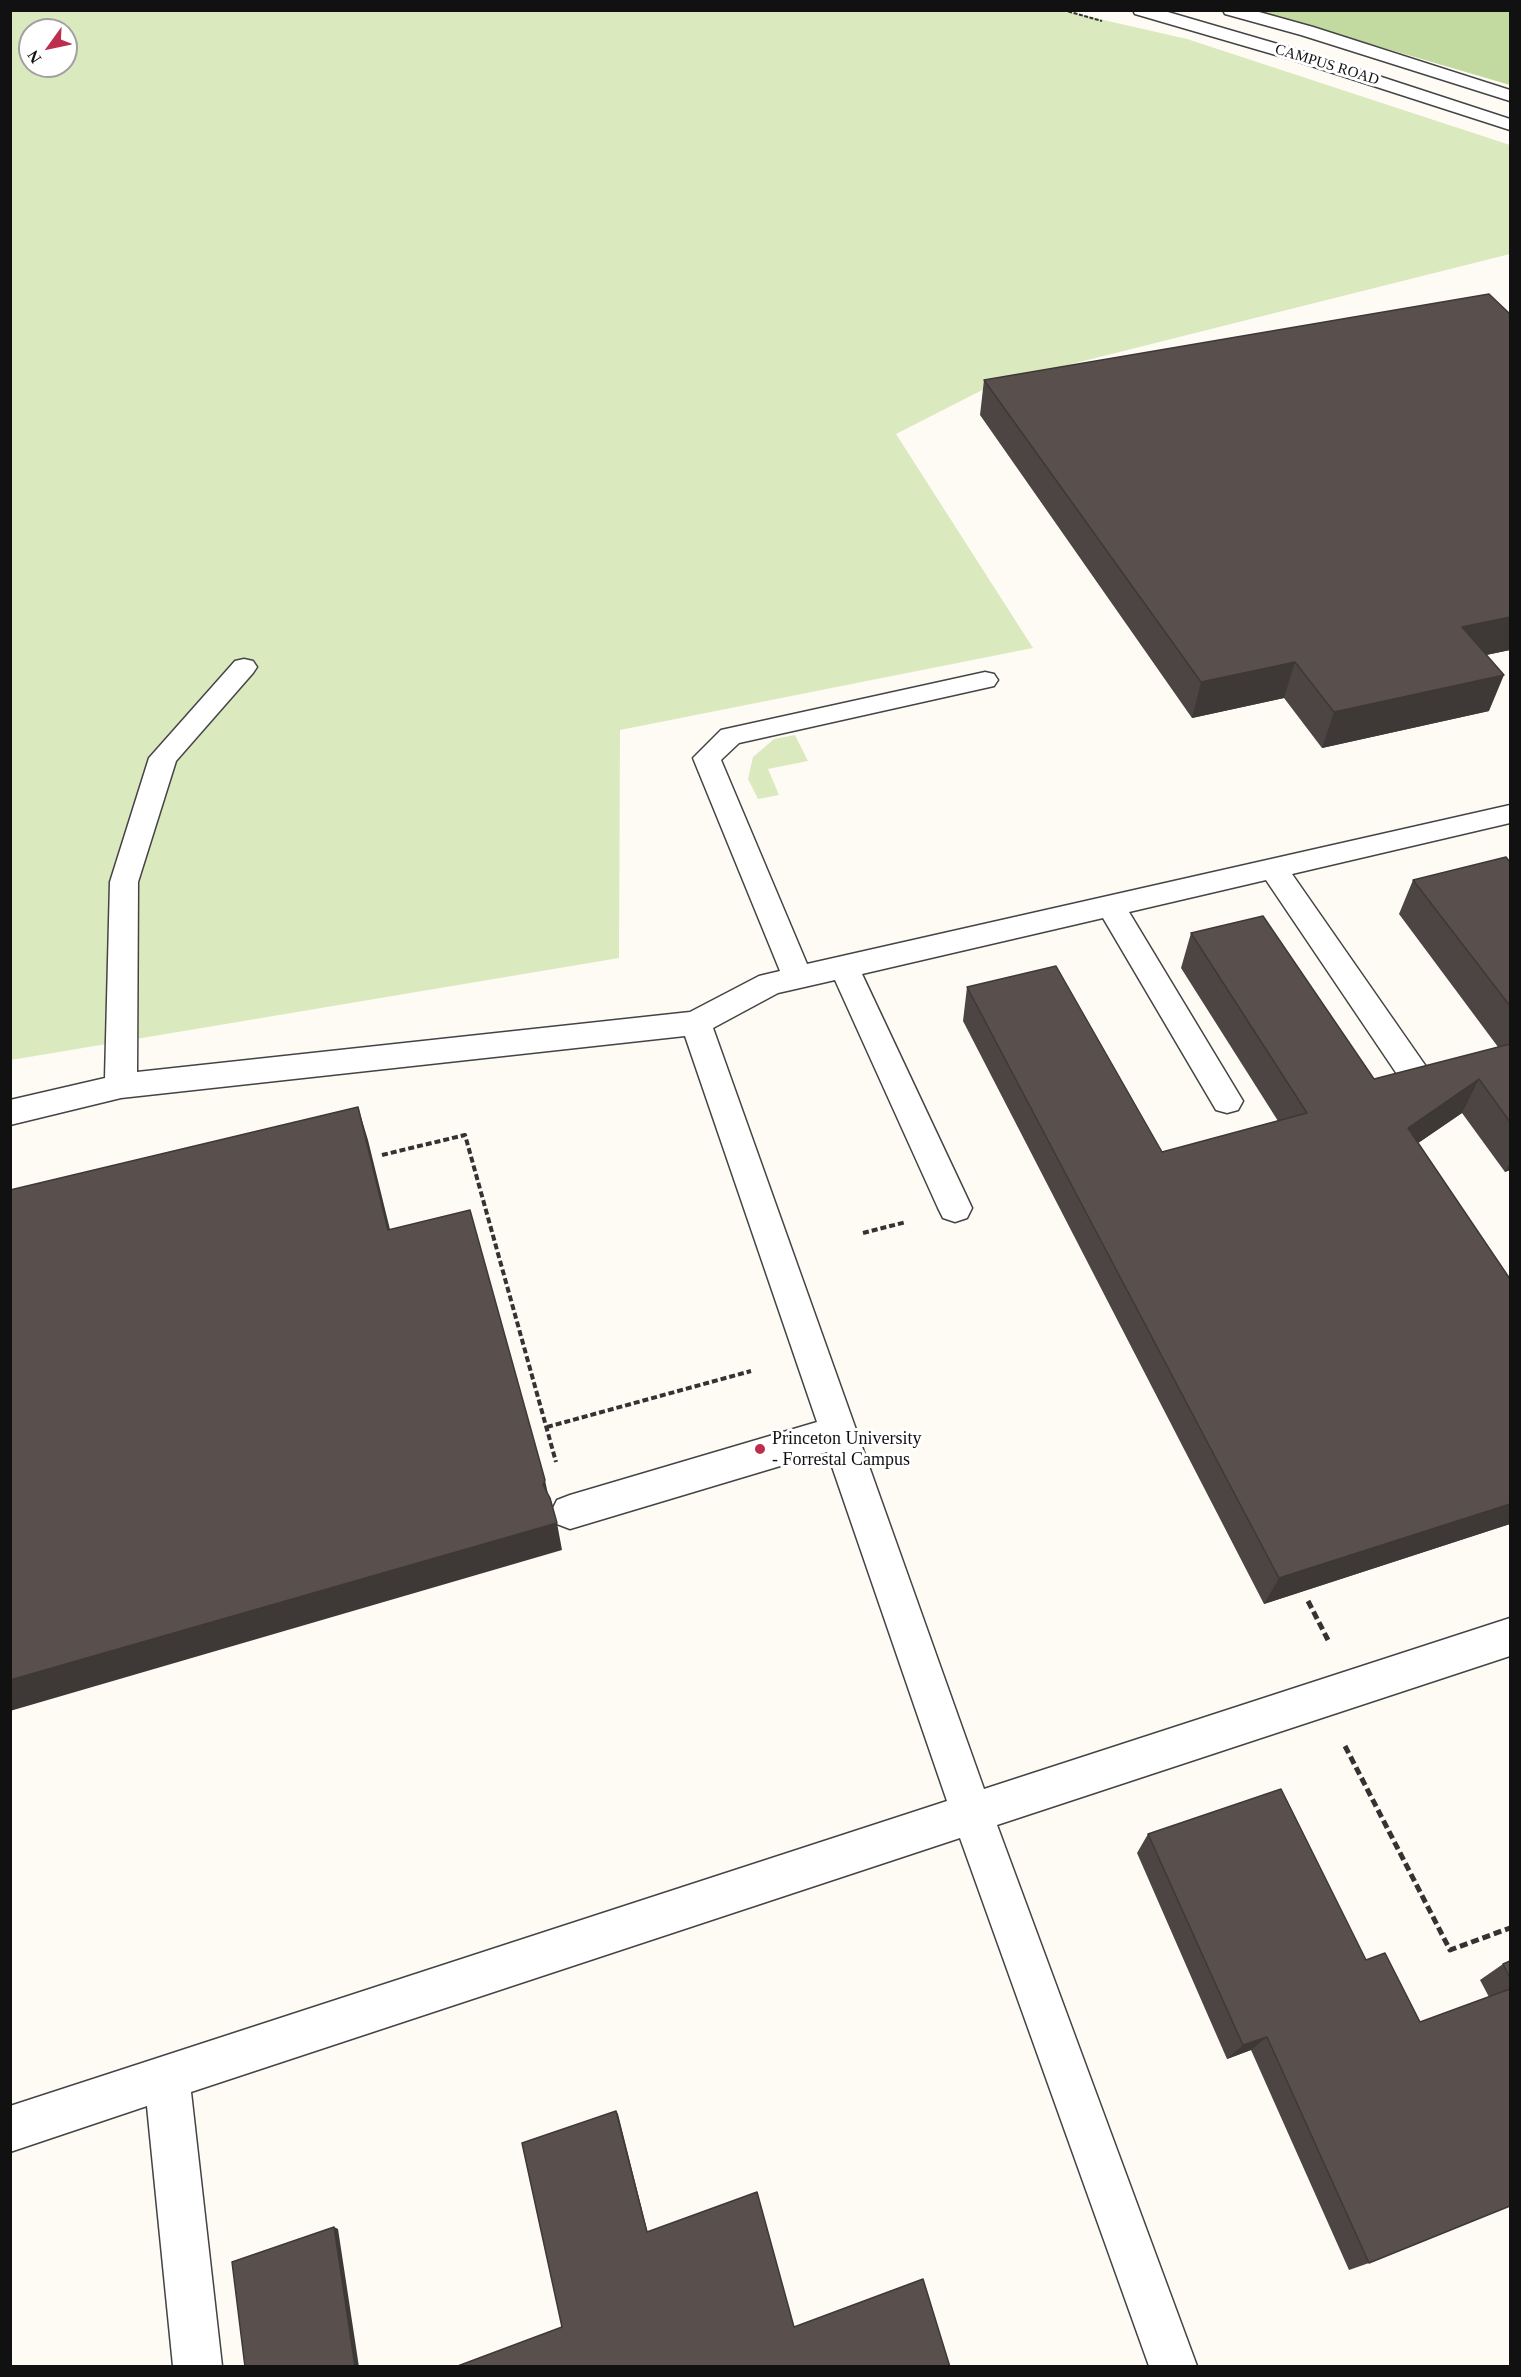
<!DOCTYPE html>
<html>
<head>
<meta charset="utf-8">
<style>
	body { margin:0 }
	#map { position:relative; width:1521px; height:2377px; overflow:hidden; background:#fefbf5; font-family:"Times New Roman",serif }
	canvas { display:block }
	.frame { position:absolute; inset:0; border:12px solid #111; pointer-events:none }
	.north { position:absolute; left:18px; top:18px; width:60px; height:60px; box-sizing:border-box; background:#fff; border:2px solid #a0a0a0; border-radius:50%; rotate:237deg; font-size:16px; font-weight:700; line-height:24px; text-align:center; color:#111 }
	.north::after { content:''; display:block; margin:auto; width:21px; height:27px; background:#bc2e4c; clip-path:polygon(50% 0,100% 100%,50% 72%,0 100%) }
</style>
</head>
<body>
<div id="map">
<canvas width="1521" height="2377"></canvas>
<div class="frame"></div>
<div class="north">N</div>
</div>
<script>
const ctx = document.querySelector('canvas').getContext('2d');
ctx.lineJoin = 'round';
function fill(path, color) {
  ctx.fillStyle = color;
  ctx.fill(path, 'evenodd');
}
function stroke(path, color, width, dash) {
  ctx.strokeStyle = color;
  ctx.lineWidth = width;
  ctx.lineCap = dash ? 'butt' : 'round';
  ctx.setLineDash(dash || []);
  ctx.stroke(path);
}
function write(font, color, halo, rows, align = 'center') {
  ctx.font = font + ' "Times New Roman",serif';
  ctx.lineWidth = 6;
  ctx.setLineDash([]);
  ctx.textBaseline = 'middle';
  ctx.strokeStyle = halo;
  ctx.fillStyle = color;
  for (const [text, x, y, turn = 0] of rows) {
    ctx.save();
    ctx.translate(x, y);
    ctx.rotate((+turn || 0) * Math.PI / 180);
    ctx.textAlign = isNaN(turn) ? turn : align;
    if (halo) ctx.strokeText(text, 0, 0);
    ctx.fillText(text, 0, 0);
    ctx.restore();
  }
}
const green = new Path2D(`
	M11,11H1064L1187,39L1510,145V254L996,383L896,434L1033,648L620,730L619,958L11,1060ZM30,30H66V66H30Z
	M795,735L808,761L768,769L779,795L758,799L748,779L753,757L774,739Z`);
const forest = new Path2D(`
	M1258,11H1510V85Z`);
const pathFar2 = new Path2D(`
	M1063,10L1102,21`);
const pathFar1 = new Path2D(`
	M382,1155L465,1135L556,1462
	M863,1233L906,1222
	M547,1427L751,1371`);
const path = new Path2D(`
	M1308,1601L1328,1640
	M1345,1746L1450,1950L1510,1928`);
const minor = new Path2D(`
	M1133,10H1161L1305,52L1510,119V130L1293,60L1135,14Z
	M1223,10H1252L1313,27L1510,90V101L1301,35L1225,14Z
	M244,659L253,661L257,667L253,673L176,761L138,882L137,1072L690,1012L759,976L780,971L693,758L721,730L985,672L994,674L998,680L994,686L739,743L721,760L807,964L1510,805V823L1292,874L1425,1065L1430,1074L1425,1083L1414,1086L1403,1083L1266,880L1129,912L1243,1101L1238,1110L1227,1113L1216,1110L1103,918L862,974L972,1208L967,1218L955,1222L943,1218L938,1208L835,980L778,993L713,1028L984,1789L1510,1618V1656L997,1825L1197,2366H1149L960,1838L191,2092L222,2366H173L147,2106L10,2152V2106L947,1801L827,1452L570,1529L557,1524L551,1512L557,1500L570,1495L817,1422L685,1036L121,1098L10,1125V1100L105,1078L110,882L149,758L235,661Z`);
const wall = new Path2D(`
	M1510,314V650L1486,655L1489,711L1322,748L1284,698L1192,718L980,415L984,380Z
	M1510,862V1170L1505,1172L1462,1113L1418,1143L1510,1279V1524L1264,1604L963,1021L967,987L1162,1152L1278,1121L1181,968L1191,933L1374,1079L1498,1047L1399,914L1413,880Z
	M1148,1834L1366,1960L1420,2022L1489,1997L1480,1980L1503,1964L1510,1961V2206L1369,2263L1349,2270L1251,2050L1227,2059L1137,1853Z`);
const shadedWall = new Path2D(`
	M1510,617V650L1448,663L1462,627Z
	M1295,662L1284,698L1192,718L1201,682Z
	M1504,675L1489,711L1322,748L1334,712Z
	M1479,1079L1462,1113L1392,1161L1408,1128Z
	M358,1107L368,1140L398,1262L388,1230Z
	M1510,1162V1170L1505,1172Z
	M545,1480L551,1508L543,1485Z
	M1510,1504V1524L1264,1604L1279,1578Z
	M557,1523L562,1550L10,1711V1680Z
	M1267,2037L1251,2050L1227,2059L1243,2045Z
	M616,2111L618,2114L648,2234L647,2232Z
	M334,2227L338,2229L359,2367H355Z`);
const building = new Path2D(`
	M1489,294L1510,314V617L1462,627L1504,675L1334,712L1295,662L1201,682L984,380Z
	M1506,857L1510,862V1006L1413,880Z
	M1263,916L1374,1079L1510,1044V1122L1479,1079L1408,1128L1510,1279V1504L1279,1578L967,987L1056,966L1162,1152L1307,1113L1191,933Z
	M358,1107L388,1230L470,1210L545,1480L543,1485L550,1498L557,1523L10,1680V1190Z
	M1281,1789L1366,1960L1385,1953L1420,2022L1510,1989V2206L1369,2263L1267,2037L1243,2045L1148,1834Z
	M1510,1961V1978L1503,1964Z
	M616,2111L647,2232L757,2192L794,2327L923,2279L950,2367H455L562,2327L522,2143Z
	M334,2227L355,2367H245L232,2262Z`);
const markers = [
	[760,1449,6,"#bc2e4c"]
];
const farStreetnames = [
	["CAMPUS ROAD",1327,65,17]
];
const poiNames = [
	["Princeton University",772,1439],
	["- Forrestal Campus",772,1460]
];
fill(green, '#dbe9bf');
fill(forest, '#c2d99f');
stroke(minor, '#444', 3);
stroke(pathFar2, '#333', 2, [4, 1.5]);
stroke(pathFar1, '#333', 4, [6, 3]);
stroke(path, '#333', 5, [8, 4]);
fill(minor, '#fff');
fill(wall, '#4d4543');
fill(shadedWall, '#3e3837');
fill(building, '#59504e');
stroke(building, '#3e3837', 1.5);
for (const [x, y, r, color] of markers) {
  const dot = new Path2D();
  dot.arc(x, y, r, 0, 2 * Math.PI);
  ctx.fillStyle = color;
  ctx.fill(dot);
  stroke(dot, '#fff', 2);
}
write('15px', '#111', '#fff', farStreetnames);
write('18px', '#111', '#fff', poiNames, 'left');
</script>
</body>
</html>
